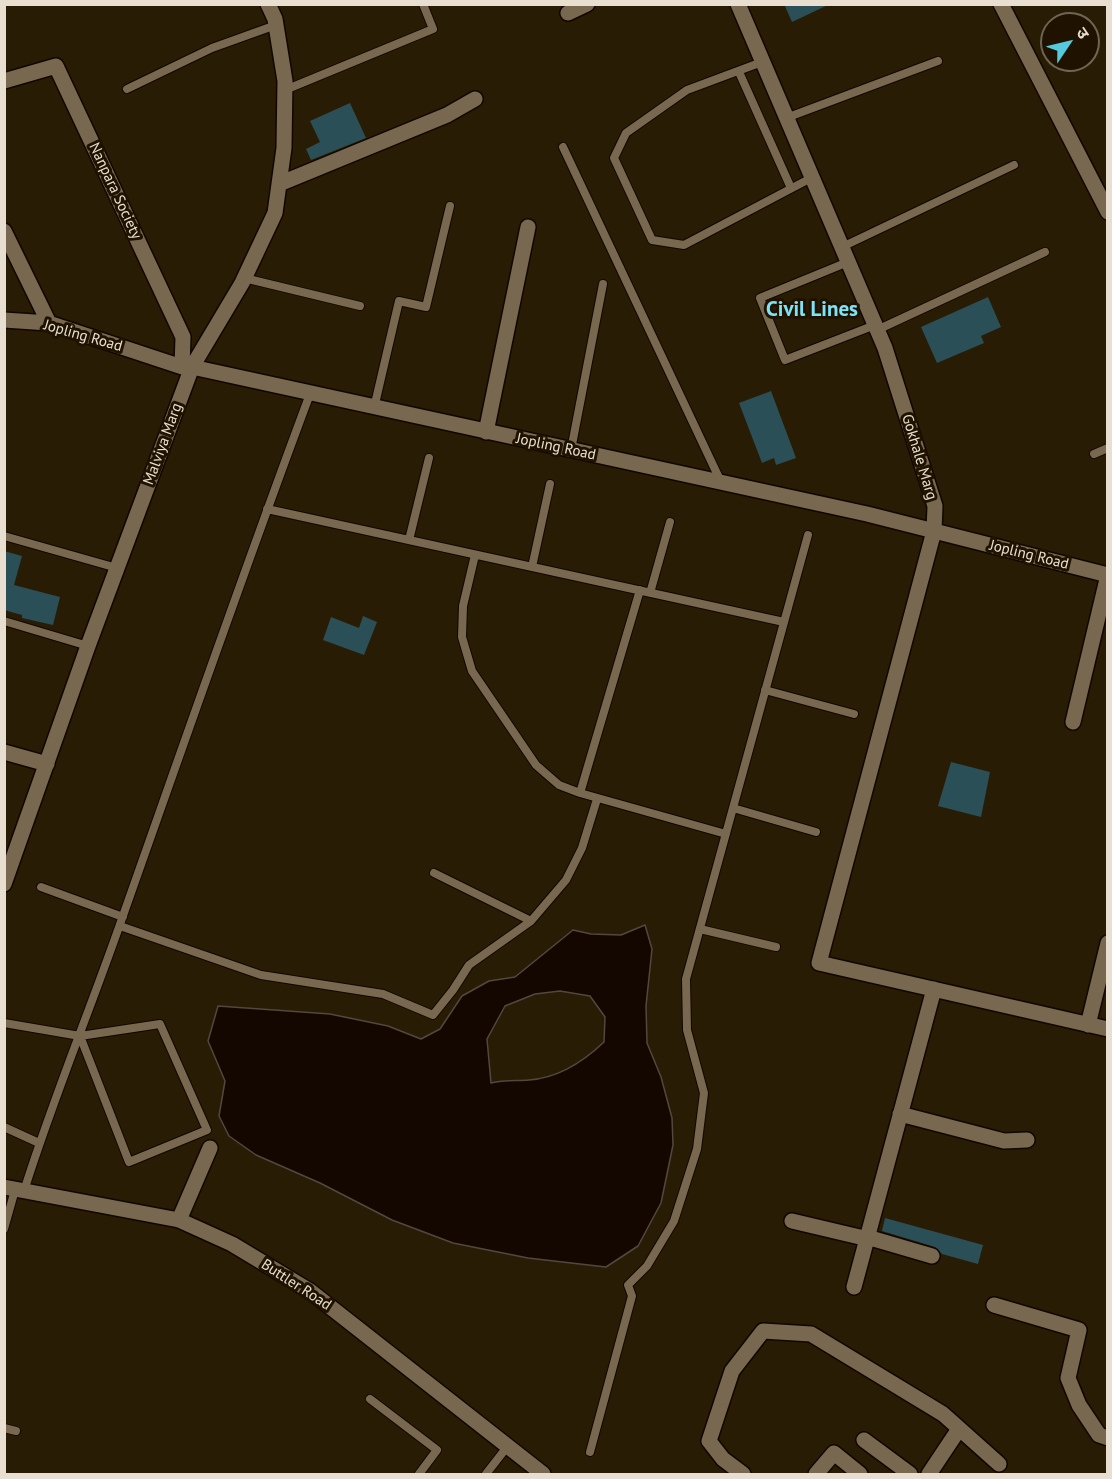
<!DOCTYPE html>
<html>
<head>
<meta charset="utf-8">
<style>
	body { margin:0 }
	#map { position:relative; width:1112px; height:1479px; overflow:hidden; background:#291c04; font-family:"PT Sans","Noto Sans Devanagari",sans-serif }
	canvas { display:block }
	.frame { position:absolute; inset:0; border:6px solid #e8dfd1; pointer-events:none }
	.north { position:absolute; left:1040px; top:12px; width:60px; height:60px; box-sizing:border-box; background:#1f1300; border:2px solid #6f6554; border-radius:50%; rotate:55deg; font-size:16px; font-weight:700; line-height:24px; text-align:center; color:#e8dfd1 }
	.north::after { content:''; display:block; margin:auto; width:21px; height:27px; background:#55cadf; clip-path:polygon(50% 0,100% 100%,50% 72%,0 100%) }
</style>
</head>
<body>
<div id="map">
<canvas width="1112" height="1479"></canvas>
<div class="frame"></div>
<div class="north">उ</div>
</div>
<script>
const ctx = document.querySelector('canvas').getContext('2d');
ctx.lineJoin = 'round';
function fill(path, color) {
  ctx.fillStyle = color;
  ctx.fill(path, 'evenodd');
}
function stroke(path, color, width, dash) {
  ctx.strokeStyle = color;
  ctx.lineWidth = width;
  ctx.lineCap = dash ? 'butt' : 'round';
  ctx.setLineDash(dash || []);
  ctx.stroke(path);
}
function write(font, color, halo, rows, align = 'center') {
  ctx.font = font + ' "PT Sans",sans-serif';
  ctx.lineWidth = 6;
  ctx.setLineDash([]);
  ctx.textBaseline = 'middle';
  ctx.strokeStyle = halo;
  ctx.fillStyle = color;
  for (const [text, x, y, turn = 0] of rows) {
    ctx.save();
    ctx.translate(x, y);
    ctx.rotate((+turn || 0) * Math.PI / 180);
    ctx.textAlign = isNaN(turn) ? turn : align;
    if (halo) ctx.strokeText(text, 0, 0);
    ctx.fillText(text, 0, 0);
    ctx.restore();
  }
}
const water = new Path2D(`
	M645,925L652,949L646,1006L647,1043L661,1077L672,1118L673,1145L661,1203L638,1246L606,1267L528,1258L453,1243L392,1220L320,1183L256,1155L229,1136L219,1116L225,1081L208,1041L218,1006L330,1014L388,1026L421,1039L440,1029L462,996L489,981L515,977L573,930L591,934L621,935ZM560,991L590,996L605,1017L604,1042C583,1062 559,1078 529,1080C516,1081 504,1080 491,1083L487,1039L505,1006L535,994Z`);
const building = new Path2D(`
	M784,4H830L792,22Z
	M350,103L366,138L311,160L306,149L320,142L310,121Z
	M988,297L1001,327L981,336L984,343L937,363L921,327Z
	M771,391L796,458L776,465L774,458L762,463L739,403Z
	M4,551L22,556L14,585L60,597L53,625L22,618V615L4,610Z
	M363,616L377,622L364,655L323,640L331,617L359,628Z
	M951,762L990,772L981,817L938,806Z
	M885,1218L983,1245L978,1264L942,1254L935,1247L882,1231Z`);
const service = new Path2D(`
	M762,62L687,90L626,133L614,158L652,240L684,245L813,177
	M739,72L791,188
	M127,89L212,48L276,25
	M285,90L433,29L423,4
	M786,118L938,61
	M563,147L721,482
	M842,247L1014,165
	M848,262L760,298L785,360L875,325
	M244,278L360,306
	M877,330L1045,252
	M374,408L399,301L426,307L450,206
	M571,450L603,284
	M1094,454L1108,448
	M267,509L784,622
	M4,536L117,568
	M409,540L429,458
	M475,555L463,606L462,637L472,671L536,765L559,785L580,793L726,834
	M532,567L550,484
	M650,593L670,522
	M4,621L88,646
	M765,690L854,714
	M580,793L640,590
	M733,808L816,832
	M434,873L531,921
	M41,887L123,917
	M120,926L261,975L383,994L433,1015L453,990L469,965L531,921L566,880L582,848L597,799
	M700,929L776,947
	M4,1023L80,1036L160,1024L207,1130L129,1162L80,1036
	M4,1127L39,1143
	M24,1191C52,1102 88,1015 119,927C182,749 244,570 310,394
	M4,1229L15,1190
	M370,1399L437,1450L419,1474
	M4,1428L16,1431
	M590,1452L632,1296L628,1285L647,1266L674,1221L697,1149L704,1093L687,1030L686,979L808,535
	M486,1474L507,1447`);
const minor = new Path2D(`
	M738,4L885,348L935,506L934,531L819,963L1108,1029
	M1001,4L1108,212
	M568,13L587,4
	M4,81L56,66L183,337L182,367
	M279,184L447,115L475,99
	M4,231L49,323
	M4,320L49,323L182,367H192L867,514L1108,575L1073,722
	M486,432L528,227
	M4,752L47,764
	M4,884L88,646L192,367L242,283L275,213L284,148L285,81L275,19L268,4
	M1088,1025L1108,943
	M900,1114L1004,1141L1027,1140
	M4,1187L179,1220L232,1244L310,1291L543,1474
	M179,1220L210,1148
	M792,1221L864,1238L867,1237L932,1256
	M854,1287L934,989
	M994,1305L1079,1330L1068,1378L1079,1405L1099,1435L1108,1438
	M864,1440L910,1474
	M743,1474L723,1459L709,1441L732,1371L763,1331L811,1334L943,1414L999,1464
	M816,1474L834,1453L860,1474
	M929,1474L959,1429`);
const streetNames = [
	["Nanpara Society",115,191,65],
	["Jopling Road",83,336,16],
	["Malviya Marg",163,444,-70],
	["Jopling Road",556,447,12],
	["Gokhale Marg",919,457,73],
	["Jopling Road",1029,555,14],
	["Buttler Road",296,1285,33]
];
const districtNames = [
	["Civil Lines",812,310]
];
fill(water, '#130700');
stroke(water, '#53483f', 1.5);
fill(building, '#2b4f56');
stroke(service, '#120600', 10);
stroke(minor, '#120600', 18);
stroke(service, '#78684f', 8);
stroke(minor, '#78684f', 15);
write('15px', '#e8dfd1', '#1f1300', streetNames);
write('bold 21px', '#7de4f8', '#1f1300', districtNames);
</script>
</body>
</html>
